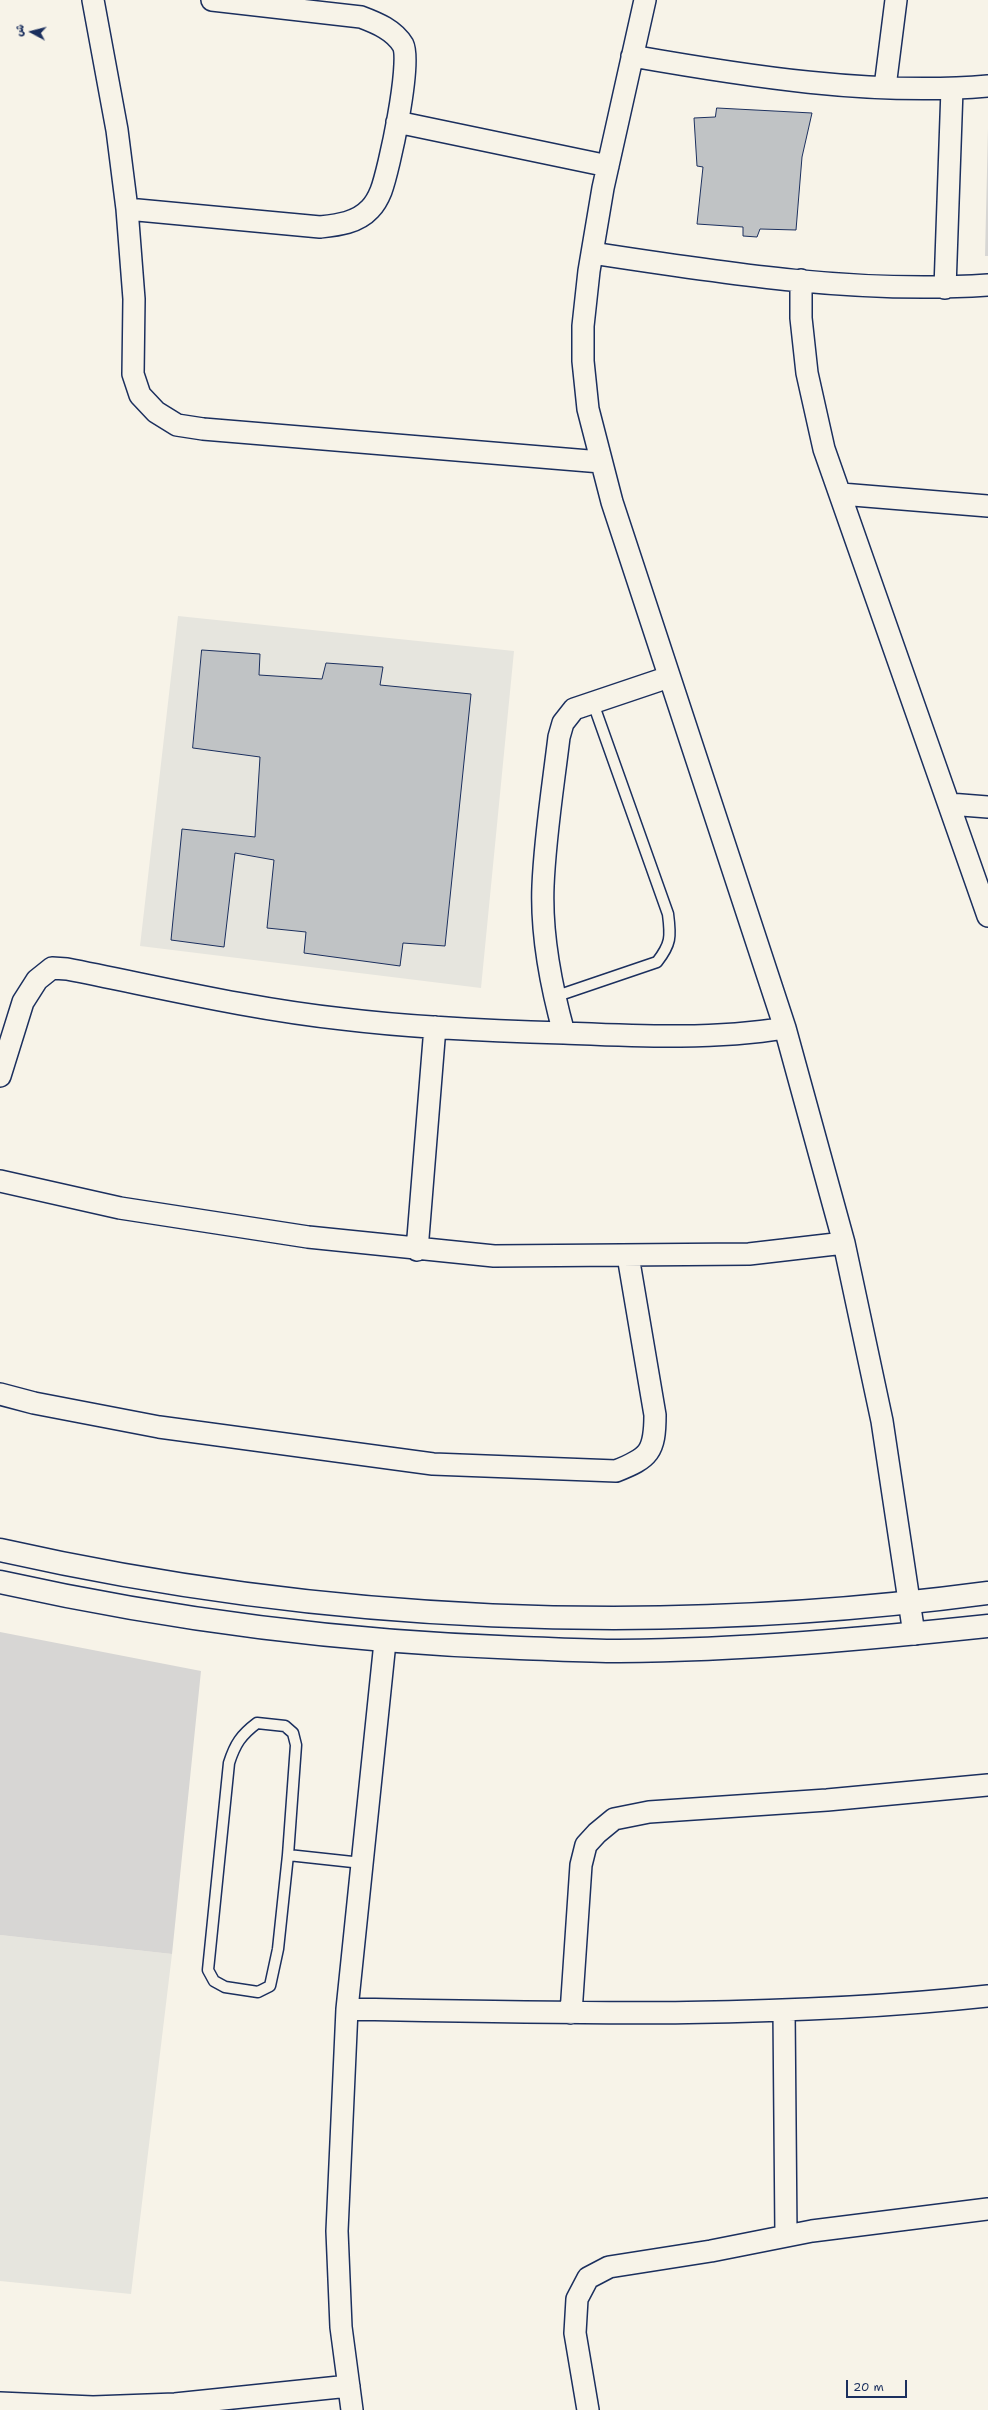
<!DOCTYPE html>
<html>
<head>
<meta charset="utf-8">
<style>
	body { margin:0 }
	#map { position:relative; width:988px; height:2410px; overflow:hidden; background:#f7f3e8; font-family:"Shantell Sans","Playpen Sans Arabic",sans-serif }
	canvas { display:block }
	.north { position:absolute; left:12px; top:12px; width:40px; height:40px; -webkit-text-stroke:3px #f7f3e8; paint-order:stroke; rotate:277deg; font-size:11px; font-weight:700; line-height:16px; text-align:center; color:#1b2f5e }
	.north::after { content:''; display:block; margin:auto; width:14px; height:18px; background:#1b2f5e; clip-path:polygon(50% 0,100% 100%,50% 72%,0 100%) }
	.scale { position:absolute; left:846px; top:2380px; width:61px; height:18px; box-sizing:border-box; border:2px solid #1b2f5e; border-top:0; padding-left:5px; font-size:12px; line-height:14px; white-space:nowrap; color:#1b2f5e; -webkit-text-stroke:3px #f7f3e8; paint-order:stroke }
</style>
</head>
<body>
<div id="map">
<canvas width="988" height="2410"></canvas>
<div class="north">ش</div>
<div class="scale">20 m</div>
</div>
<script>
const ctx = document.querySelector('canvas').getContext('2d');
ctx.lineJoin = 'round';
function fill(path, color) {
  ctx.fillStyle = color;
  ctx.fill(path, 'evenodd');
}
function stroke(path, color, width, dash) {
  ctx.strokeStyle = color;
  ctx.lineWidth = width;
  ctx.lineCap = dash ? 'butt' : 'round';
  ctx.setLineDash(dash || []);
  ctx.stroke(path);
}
const built = new Path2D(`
	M178,616L514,651L481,988L140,946Z
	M0,1935L172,1954L131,2294L0,2281Z`);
const green = new Path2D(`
	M988,128V256H985Z
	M0,1632L201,1671L172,1954L0,1935Z`);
const building = new Path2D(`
	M717,108L812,113L802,157L796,230L760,229L757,237L743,236V227L697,224L703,167L697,166L694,118L715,117Z
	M202,650L260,654L259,675L322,679L326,663L383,667L380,685L471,694L445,946L403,943L400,966L304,953L306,932L267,928L274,860L235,853L224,947L171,940L182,829L255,837L260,757L193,748Z`);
const lane = new Path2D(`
	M554,997L657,962C671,944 671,937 668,914L593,703
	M257,1723L285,1726L293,1733L296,1745L288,1855L278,1949L270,1986L258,1992L225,1987L214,1981L208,1970L229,1763C235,1744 241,1735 257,1723Z
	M288,1855L362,1863`);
const street = new Path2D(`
	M93,0L117,130L127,209L134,299L133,374L140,395L156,412L177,425L203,429L601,462
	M645,0L603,188L589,271L583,326V361L588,409L612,502L785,1028L844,1243L882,1421L914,1634
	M632,56C746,76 872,96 988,86
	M885,87L896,0
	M397,122L608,166
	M127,209L320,227C338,225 357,223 370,209C374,205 379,196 381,191C389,170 412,63 403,45C394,30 377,23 361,17L212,0
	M592,253C723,273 856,294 988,285
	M801,280V318L807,373L824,449L988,916
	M945,288L952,89
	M841,494L988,506
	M949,804L988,807
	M564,1033C551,986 541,935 543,886C545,836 553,787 559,737L563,723L574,709L669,677
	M0,1076L23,1002L37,980L52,968L67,969C159,987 250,1009 343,1019C416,1028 490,1031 564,1033C637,1036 712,1040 785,1028
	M0,1181L120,1208L308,1237L494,1256L749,1254L844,1243
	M417,1250L435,1027
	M0,1394L34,1403L159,1427L433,1464L616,1471C649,1458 655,1452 655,1415L628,1256
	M347,2009C560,2013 775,2019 988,1996
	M784,2010L786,2236
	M571,2013L581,1865L586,1845L597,1833L614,1819L649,1812L827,1800L988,1785
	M0,2403L93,2407L175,2404L349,2386
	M352,2410L341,2327L337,2231L347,2009L385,1642
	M588,2410L575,2333L577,2299L588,2278L609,2267L711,2251L812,2231L988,2209`);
const secondary = new Path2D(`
	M0,1550C324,1623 659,1637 988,1593
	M0,1582C171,1620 345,1642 520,1648C553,1649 586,1651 619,1651C743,1650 865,1639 988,1626`);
fill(built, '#e6e5de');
fill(green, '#d7d6d4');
fill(building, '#c0c3c5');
stroke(building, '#1b2f5e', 1);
stroke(lane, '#1b2f5e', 13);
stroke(street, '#1b2f5e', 24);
stroke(secondary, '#1b2f5e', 25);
stroke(lane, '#f7f3e8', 10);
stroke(street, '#f7f3e8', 21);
stroke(secondary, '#f7f3e8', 22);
</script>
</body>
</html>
